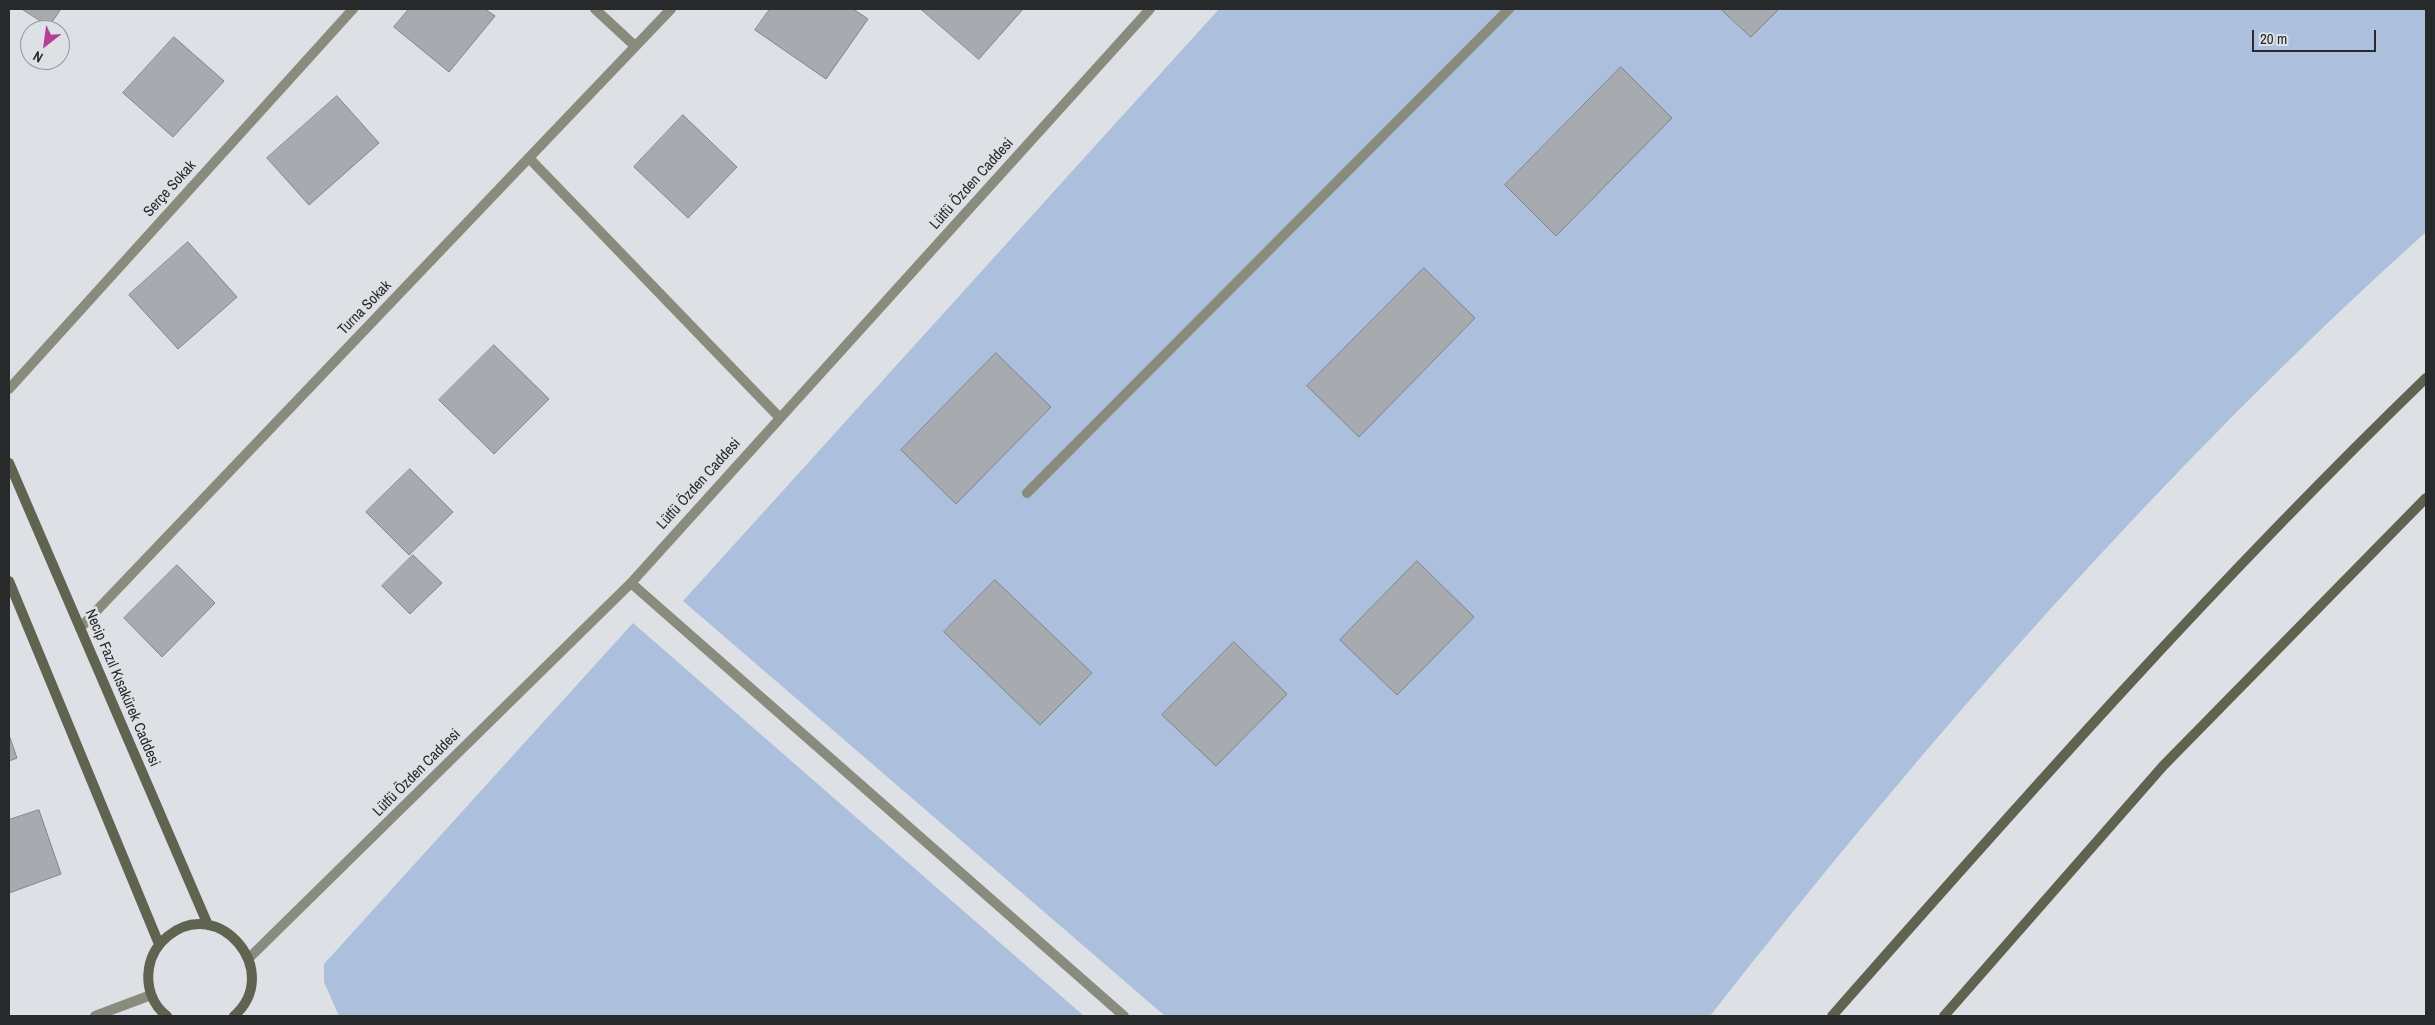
<!DOCTYPE html>
<html>
<head>
<meta charset="utf-8">
<style>
	body { margin:0 }
	#map { position:relative; width:2435px; height:1025px; overflow:hidden; background:#dde0e5; font-family:"Archivo Narrow",sans-serif }
	canvas { display:block }
	.frame { position:absolute; inset:0; border:10px solid #27292b; pointer-events:none }
	.north { position:absolute; left:20px; top:20px; width:50px; height:50px; box-sizing:border-box; background:#dde0e5; border:1px solid #94979b; border-radius:50%; rotate:210deg; font-size:14px; font-weight:700; line-height:20px; text-align:center; color:#27292b }
	.north::after { content:''; display:block; margin:auto; width:18px; height:22px; background:#b53f96; clip-path:polygon(50% 0,100% 100%,50% 72%,0 100%) }
	.scale { position:absolute; left:2252px; top:30px; width:124px; height:22px; box-sizing:border-box; border:2px solid #27292b; border-top:0; padding-left:6px; font-size:15px; line-height:18px; white-space:nowrap; color:#27292b; -webkit-text-stroke:4px #dde0e5; paint-order:stroke }
</style>
</head>
<body>
<div id="map">
<canvas width="2435" height="1025"></canvas>
<div class="frame"></div>
<div class="north">N</div>
<div class="scale">20 m</div>
</div>
<script>
const ctx = document.querySelector('canvas').getContext('2d');
ctx.lineJoin = 'round';
function fill(path, color) {
  ctx.fillStyle = color;
  ctx.fill(path, 'evenodd');
}
function stroke(path, color, width, dash) {
  ctx.strokeStyle = color;
  ctx.lineWidth = width;
  ctx.lineCap = dash ? 'butt' : 'round';
  ctx.setLineDash(dash || []);
  ctx.stroke(path);
}
function write(font, color, halo, rows, align = 'center') {
  ctx.font = font + ' "Archivo Narrow",sans-serif';
  ctx.lineWidth = 5;
  ctx.setLineDash([]);
  ctx.textBaseline = 'middle';
  ctx.strokeStyle = halo;
  ctx.fillStyle = color;
  for (const [text, x, y, turn = 0] of rows) {
    ctx.save();
    ctx.translate(x, y);
    ctx.rotate((+turn || 0) * Math.PI / 180);
    ctx.textAlign = isNaN(turn) ? turn : align;
    if (halo) ctx.strokeText(text, 0, 0);
    ctx.fillText(text, 0, 0);
    ctx.restore();
  }
}
const green = new Path2D(`
	M1219,9H2426V232C2162,469 1929,737 1710,1016H1165L683,601Z
	M633,623L1084,1016H339L324,982V964Z`);
const building = new Path2D(`
	M22,9H61L49,26Z
	M409,9H485L495,16L449,72L394,27Z
	M770,9H853L868,19L826,79L755,30Z
	M921,9H1023L979,59Z
	M1721,9H1779L1751,37Z
	M174,37L224,81L173,137L123,93Z
	M1621,67L1672,118L1556,236L1505,185Z
	M337,96L379,143L309,205L267,158Z
	M683,115L737,167L688,218L634,167Z
	M188,242L237,297L178,349L129,295Z
	M1424,268L1475,318L1359,437L1307,386Z
	M494,345L549,399L494,454L439,400Z
	M996,353L1051,407L956,504L901,450Z
	M410,469L453,512L409,555L366,512Z
	M413,555L442,583L410,614L382,586Z
	M1417,561L1474,617L1397,695L1340,640Z
	M177,565L215,603L162,657L124,618Z
	M995,580L1092,673L1040,725L944,632Z
	M1234,642L1287,694L1216,766L1162,715Z
	M9,735L17,758L9,761Z
	M39,810L61,874L9,893V820Z`);
const street = new Path2D(`
	M595,9L635,46
	M529,158L779,417
	M9,389L353,9
	M1027,493L1509,9
	M631,583L1124,1016
	M80,628L671,9
	M249,958L631,583L1150,9
	M95,1016L151,995`);
const secondary = new Path2D(`
	M9,463L208,925
	M9,581L159,944
	M167,1016C152,1005 146,986 149,968C151,955 157,945 168,936C219,894 284,972 234,1016
	M1832,1016C2024,798 2217,580 2426,378
	M1944,1016L2163,766L2426,498`);
const streetNames = [
	["Lütfü Özden Caddesi",972,184,-48],
	["Serçe Sokak",170,189,-48],
	["Turna Sokak",365,308,-46],
	["Lütfü Özden Caddesi",699,484,-48],
	["Necip Fazıl Kısakürek Caddesi",122,688,67],
	["Lütfü Özden Caddesi",417,773,-45]
];
fill(green, '#acc0dd');
fill(building, '#a7abaf');
stroke(building, '#808489', 1);
stroke(street, '#898c7d', 10);
stroke(secondary, '#60634f', 10);
write('15px', '#27292b', '#dde0e5', streetNames);
</script>
</body>
</html>
